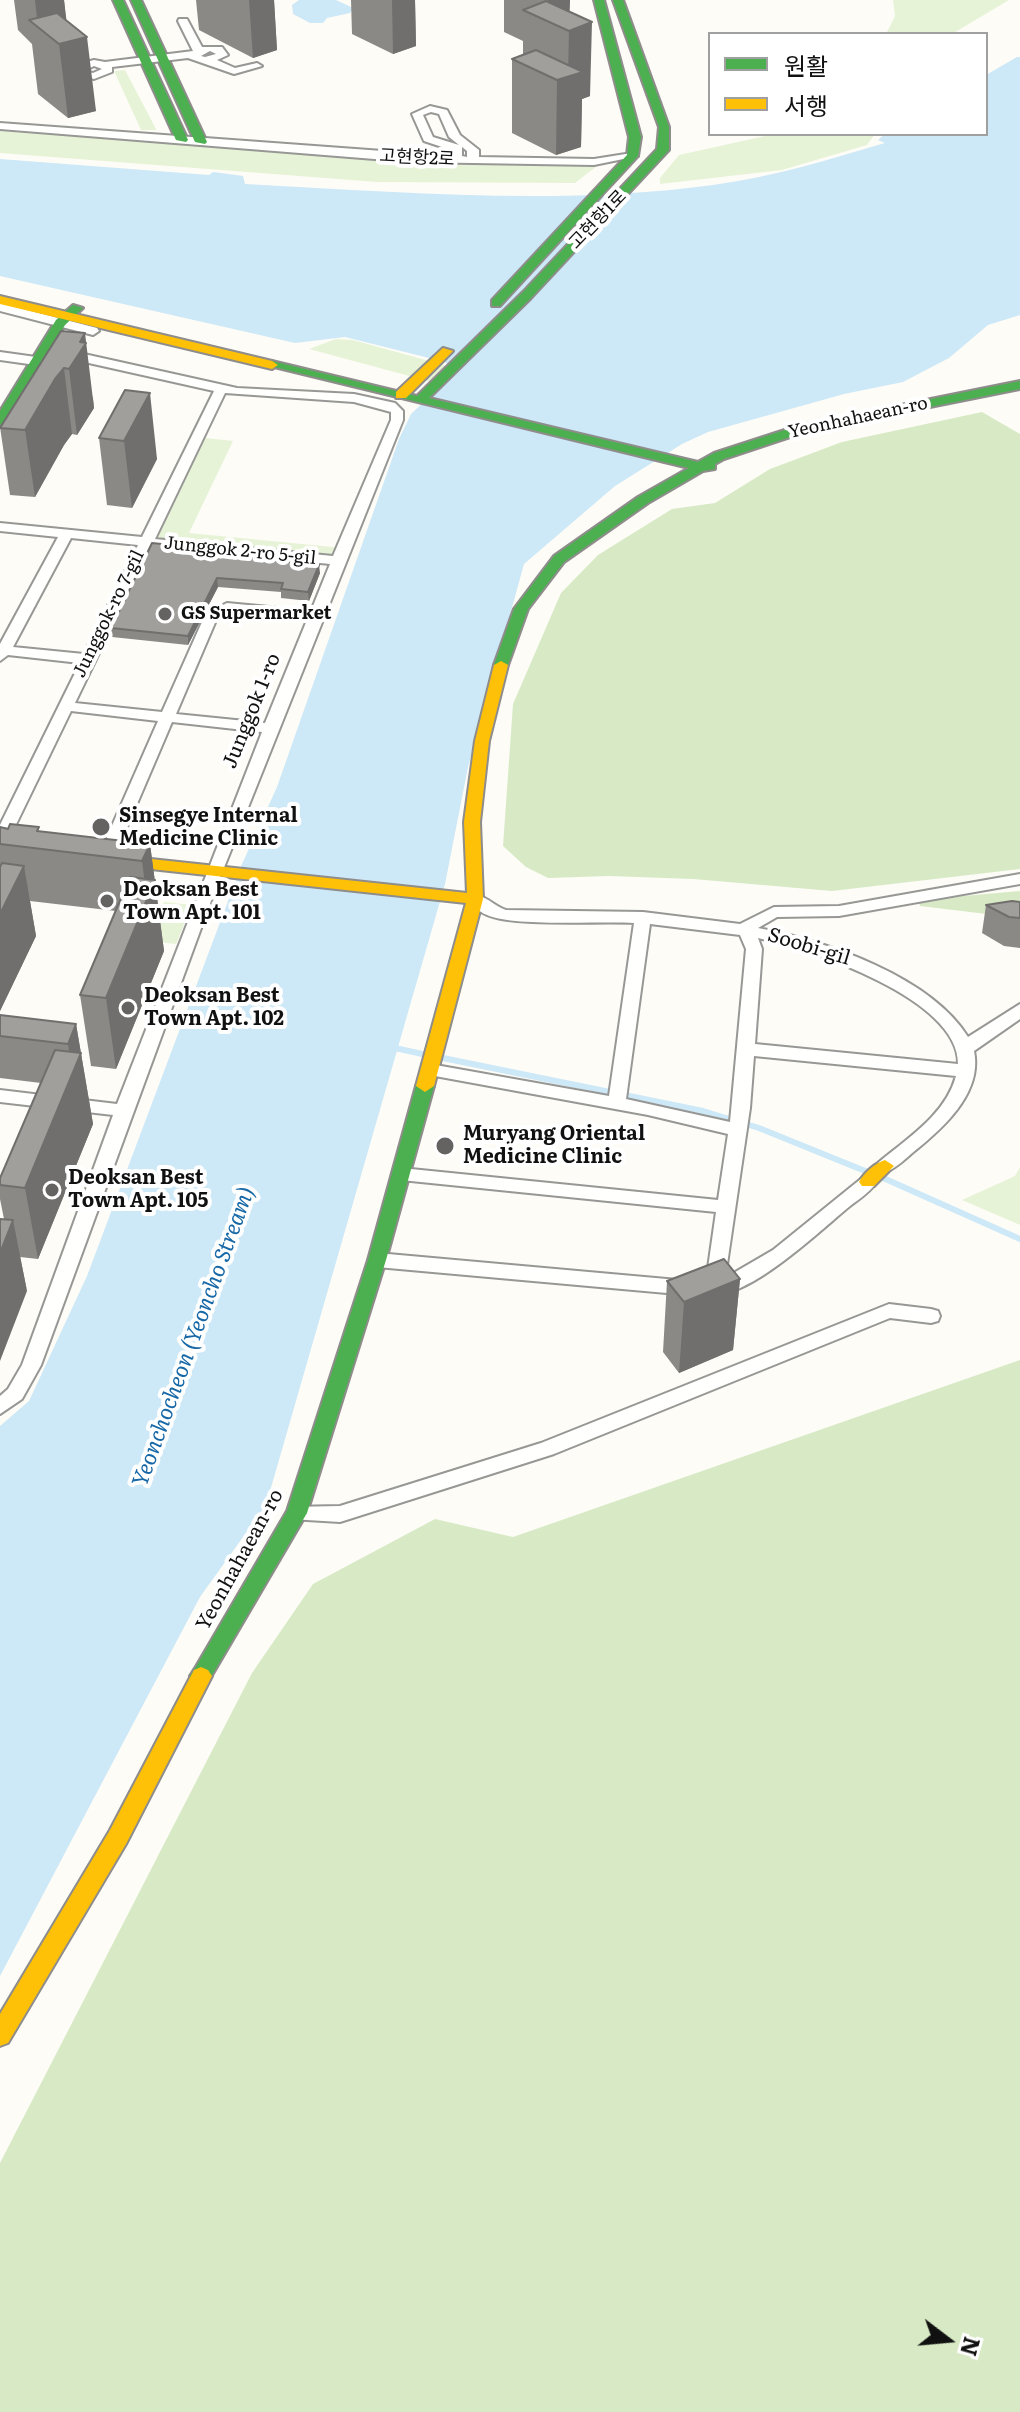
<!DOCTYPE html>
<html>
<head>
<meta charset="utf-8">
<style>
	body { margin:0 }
	#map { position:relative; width:1020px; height:2412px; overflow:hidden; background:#fdfcf7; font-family:Literata,"Noto Sans KR",serif }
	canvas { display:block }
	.legend { position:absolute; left:708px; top:32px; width:280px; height:104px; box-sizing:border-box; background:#fff; border:2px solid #a0a0a0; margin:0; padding:10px 14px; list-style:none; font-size:24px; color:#111 }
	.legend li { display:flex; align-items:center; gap:16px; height:40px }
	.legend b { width:40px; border:2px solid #a0a0a0 }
	.north { position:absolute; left:908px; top:2300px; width:80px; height:80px; -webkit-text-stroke:6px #fff; paint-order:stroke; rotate:106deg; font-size:22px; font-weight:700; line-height:32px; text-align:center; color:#111 }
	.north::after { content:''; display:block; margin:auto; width:28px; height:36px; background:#111; clip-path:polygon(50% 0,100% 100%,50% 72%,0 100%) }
</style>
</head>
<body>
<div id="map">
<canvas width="1020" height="2412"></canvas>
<ul class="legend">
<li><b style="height:10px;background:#4caf50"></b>원활</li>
<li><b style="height:10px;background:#ffc107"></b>서행</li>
</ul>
<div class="north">N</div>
</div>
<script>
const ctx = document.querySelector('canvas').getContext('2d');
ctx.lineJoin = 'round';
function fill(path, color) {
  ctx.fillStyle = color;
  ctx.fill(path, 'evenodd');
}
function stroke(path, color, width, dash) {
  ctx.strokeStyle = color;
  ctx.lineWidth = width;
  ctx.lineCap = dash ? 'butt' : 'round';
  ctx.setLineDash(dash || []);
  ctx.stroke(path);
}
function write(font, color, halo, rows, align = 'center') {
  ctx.font = font + ' Literata,"Noto Sans KR",serif';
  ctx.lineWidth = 8;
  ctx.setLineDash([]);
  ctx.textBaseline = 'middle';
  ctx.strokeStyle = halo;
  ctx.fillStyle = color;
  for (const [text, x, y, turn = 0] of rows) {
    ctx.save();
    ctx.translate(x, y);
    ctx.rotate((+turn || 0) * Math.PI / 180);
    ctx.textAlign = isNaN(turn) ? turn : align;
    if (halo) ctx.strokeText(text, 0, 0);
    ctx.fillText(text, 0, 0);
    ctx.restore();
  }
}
const green = new Path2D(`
	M893,0H1009L952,34H886L895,16Z
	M125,70L156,129V130H141L114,71Z
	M0,128C199,145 397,167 597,166L575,183L377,182L0,153Z
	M774,134H875L867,145L782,170L660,184V178L679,155Z
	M336,339L353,340L451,367L453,377L443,385L309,349Z
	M197,437L233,441L189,533L343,548L337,561L144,541Z
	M164,902L192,905L176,944L132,939L155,922Z
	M1020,1167V1225L962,1200L1015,1176Z`);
const forest = new Path2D(`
	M982,412L1020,434V869L832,891L693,879L609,876L548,878L526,867L503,846L513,704L561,593L598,555L672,509L715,503L770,469L842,442Z
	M1020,891V918L920,906L918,900Z
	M1020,1360V2412H0V2163L252,1673L313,1584L435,1519L513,1537Z`);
const water = new Path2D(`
	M299,0H336L353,8L350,13L327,18L323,23H310L293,14L292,5Z
	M1017,57H1020V315L988,325L949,358L903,382L844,394L708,432L682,444L615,486L524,564L468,767L445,884L266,1505L200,1597L0,1976V1426L29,1401L87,1276L242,864L277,787L399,439L411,414L456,372L445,362L345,337L295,343L0,276V159L209,175L213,172L243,176L245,184C400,192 559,206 713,185C772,177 828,160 885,143L878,140L885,134H986V75Z`);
const stream = new Path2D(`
	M395,1048L427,1055
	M438,1057L703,1111L759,1128L870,1173
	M881,1177L1020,1239`);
const street = new Path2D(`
	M179,19H187L202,47H222L228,55L217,60L235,68L257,63L262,66L234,74L188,58L112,67V72L94,79L73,73L76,65L94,60L105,62L193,51L178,21ZM210,51L216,54L205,57L201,56ZM94,66L102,69L93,73L84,71Z
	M430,106L447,110L460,135L479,150V157L594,159L632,153L638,156L594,165L412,162L0,129V123L451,156V150L424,141L412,114ZM431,112L439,114L449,137L459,145L433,137L423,115ZM462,147L467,151V157L462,156Z
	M0,303L97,328L99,331L93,335L0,311Z
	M66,350L237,388L354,394L395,403L403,411V420L215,890L41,1365L22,1399L0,1414V1396L8,1389L22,1365L113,1115L0,1102V1090L117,1104L262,732L172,722L113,860L105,865L97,860L158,721L71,711L8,841L0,846V825L80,663L8,655L0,661V644L58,537L0,531V523L142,537L214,391L62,357V351ZM225,393L354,402L391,412V420L333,556L155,539ZM71,538L138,545L84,654L13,647ZM151,546L330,564L311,611L227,603L206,613L162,712L75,703ZM229,611L307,620L265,723L176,714L217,618Z
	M0,352L36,357L42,361L36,365L0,360Z
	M1020,874V884L839,916L777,917L758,928C826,941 930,976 968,1037L1020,1004V1019L974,1051C983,1094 941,1130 911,1154C903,1161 895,1169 885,1172L876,1166L879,1162C908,1138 946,1114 956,1076L754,1056L750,1108L725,1278L773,1250L862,1178H874L877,1182C869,1194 854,1202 844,1211C820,1231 743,1303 711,1293L706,1282L716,1212L401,1180L392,1174L401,1168L718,1200L728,1134L648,1115L424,1074L421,1070L424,1066L430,1064L609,1096L634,923C599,921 514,927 487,915C479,912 472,905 467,899L469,895C483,892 493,906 506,910L643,912L740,924L774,907L839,906ZM650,924L740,935L746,949L730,1122L626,1099ZM758,938C810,949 960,999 958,1064L755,1044L762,949Z
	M377,1253L689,1281L696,1283L698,1288L696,1293L689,1295L377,1267L368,1260Z
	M889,1304L931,1309L938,1311L940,1316L938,1321L931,1323L890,1318L554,1454L340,1522L290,1519L287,1513L290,1507L340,1506L541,1443Z`);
const fast = new Path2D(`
	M113,0H123L188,140L186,142L176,140Z
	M131,0H141L207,142L205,144L195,142Z
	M594,0H604L641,137L638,156L500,306H492V300L627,155L629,137Z
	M613,0H623L669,127V150L531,298L429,398L698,462L714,453L797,426L1020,381V389L805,432L724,459L715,464V469L703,471L648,503L564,562L528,609L508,665L501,669L494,665L514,609L554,556L638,497L689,468L266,365L272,361L417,396L523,292L657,149L659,127Z
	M73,305L83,308L65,325L6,421L0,425V411L56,320Z
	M425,1080L434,1086L386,1260L307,1513L208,1682L201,1685L194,1682L190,1676L194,1670L287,1511L368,1260L416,1086Z`);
const slow = new Path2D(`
	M0,296L272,361L278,365L272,369L0,304Z
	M443,348L453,351L406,398H396V392Z
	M501,661L508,665L489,741L480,822L483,899L434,1086L425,1092L416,1086L466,903L123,866L115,861L123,856L467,893L464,822L475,741L494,665Z
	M885,1160L894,1166L874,1186H862L859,1182C864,1173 875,1163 885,1160Z
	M201,1667L208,1670L212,1676L126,1844L8,2043L0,2046V2014L110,1830L194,1670Z`);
const wall = new Path2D(`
	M14,0H64L66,20L96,111L68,118L38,94L32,44L18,30Z
	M196,0H274L277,50L253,58L199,30Z
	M351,0H415L416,46L393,54L352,34Z
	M504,0H570L569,12L590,96L582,99L581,147L556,155L512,133V59L523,54V41L504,32Z
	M61,331L93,398L94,408L77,435L72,434L64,445L35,497L10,495L0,427Z
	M125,390L157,459L132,508L107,505L99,438Z
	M152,543L268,560L320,573L309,601L281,598V592L218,587L188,645L112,637L111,628Z
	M0,827L150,844L164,951L116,1069L91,1066L80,995L116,911L30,901L36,936L0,1011Z
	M1020,902V948L1004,946L982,933L986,905Z
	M0,1015L76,1024L93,1124L38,1259L20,1257L27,1291L4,1219L0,1199V1178L41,1083L0,1078Z
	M740,1279L733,1350L679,1373L663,1352L667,1281Z`);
const shadedWall = new Path2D(`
	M35,0H64L69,41L87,37L96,111L68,118L59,44L38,28Z
	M249,0H274L277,50L253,58Z
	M392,0H415L416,46L393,54Z
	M548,0H570L569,31L592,22L590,96L582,99L581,147L556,155L557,80L568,77L569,31L547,21Z
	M85,333L94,408L77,435L69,369L80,342Z
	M64,368L72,434L64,445L35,497L25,430L55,379Z
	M150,393L157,459L132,508L124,441Z
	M319,565L320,573L309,601L308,592Z
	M217,578L218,587L188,645V636Z
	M150,844L164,951L116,1069L106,998L147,899L142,861Z
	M24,866L36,936L0,1011V914Z
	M76,1024L93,1124L38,1259L25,1188L72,1074L68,1044Z
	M13,1220L27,1291L0,1361V1235Z
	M740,1279L733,1350L679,1373L684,1302Z`);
const building = new Path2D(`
	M546,1L592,22L569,31L523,10Z
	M57,13L87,37L59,44L29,20Z
	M536,50L583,72L557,80L512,59Z
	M61,331L85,333L80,342L86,343L69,369L64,368L55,379L25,430L0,428Z
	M125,390L150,393L124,441L99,438Z
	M152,543L268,555L266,560L319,565L308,592L281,589L283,583L217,578L188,636L111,628Z
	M10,824L39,827L37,831L150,844L142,861L0,844V827L8,829Z
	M2,863L24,866L0,914V867Z
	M130,877L155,880L106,998L80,995Z
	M1012,901L1020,902V918L1009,917L986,905Z
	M0,1015L76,1024L68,1044L0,1036Z
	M55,1050L81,1053L25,1188L0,1185V1178Z
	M0,1219L13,1220L0,1253Z
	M724,1259L740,1279L684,1302L667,1281Z`);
const markers = [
	[165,614,8,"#646362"],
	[101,827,10,"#646362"],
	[107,901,8,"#646362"],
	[128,1008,8,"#646362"],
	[445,1146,10,"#646362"],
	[52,1190,8,"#646362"]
];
const farStreetnames = [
	["고현항2로",417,158,3],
	["고현항1로",598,220,-46],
	["Yeonhahaean-ro",858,418,-12],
	["Junggok 2-ro 5-gil",240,551,6],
	["Junggok-ro 7-gil",109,614,-64]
];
const farPoinames = [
	["GS Supermarket",181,614]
];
const streetNames = [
	["Junggok 1-ro",252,711,-68],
	["Soobi-gil",809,947,17],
	["Yeonhahaean-ro",240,1560,-61]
];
const poiNames = [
	["Sinsegye Internal",119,816],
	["Medicine Clinic",119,839],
	["Deoksan Best",123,890],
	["Town Apt. 101",123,913],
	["Deoksan Best",144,996],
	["Town Apt. 102",144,1019],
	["Muryang Oriental",463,1134],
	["Medicine Clinic",463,1157],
	["Deoksan Best",68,1178],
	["Town Apt. 105",68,1201]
];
const waterNames = [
	["Yeonchocheon (Yeoncho Stream)",194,1337,-70]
];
fill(green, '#e7f3d7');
fill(forest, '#d8eac5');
fill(water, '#cde8f7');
stroke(stream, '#cde8f7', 6);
stroke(street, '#979795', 4);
stroke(fast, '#8e8d8b', 4);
stroke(slow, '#8e8d8b', 4);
fill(street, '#fffffe');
fill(fast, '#4caf50');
fill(slow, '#ffc107');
fill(wall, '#8a8986');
fill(shadedWall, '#716f6d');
fill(building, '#a19f9c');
stroke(building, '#716f6d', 2);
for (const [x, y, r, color] of markers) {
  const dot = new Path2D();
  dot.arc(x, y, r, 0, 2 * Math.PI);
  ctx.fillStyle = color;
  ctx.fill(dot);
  stroke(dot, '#fff', 3);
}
write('18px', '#111', '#fff', farStreetnames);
write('bold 18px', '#111', '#fff', farPoinames, 'left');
write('20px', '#111', '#fff', streetNames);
write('bold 20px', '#111', '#fff', poiNames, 'left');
write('italic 22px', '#1768a6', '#fff', waterNames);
</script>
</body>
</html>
